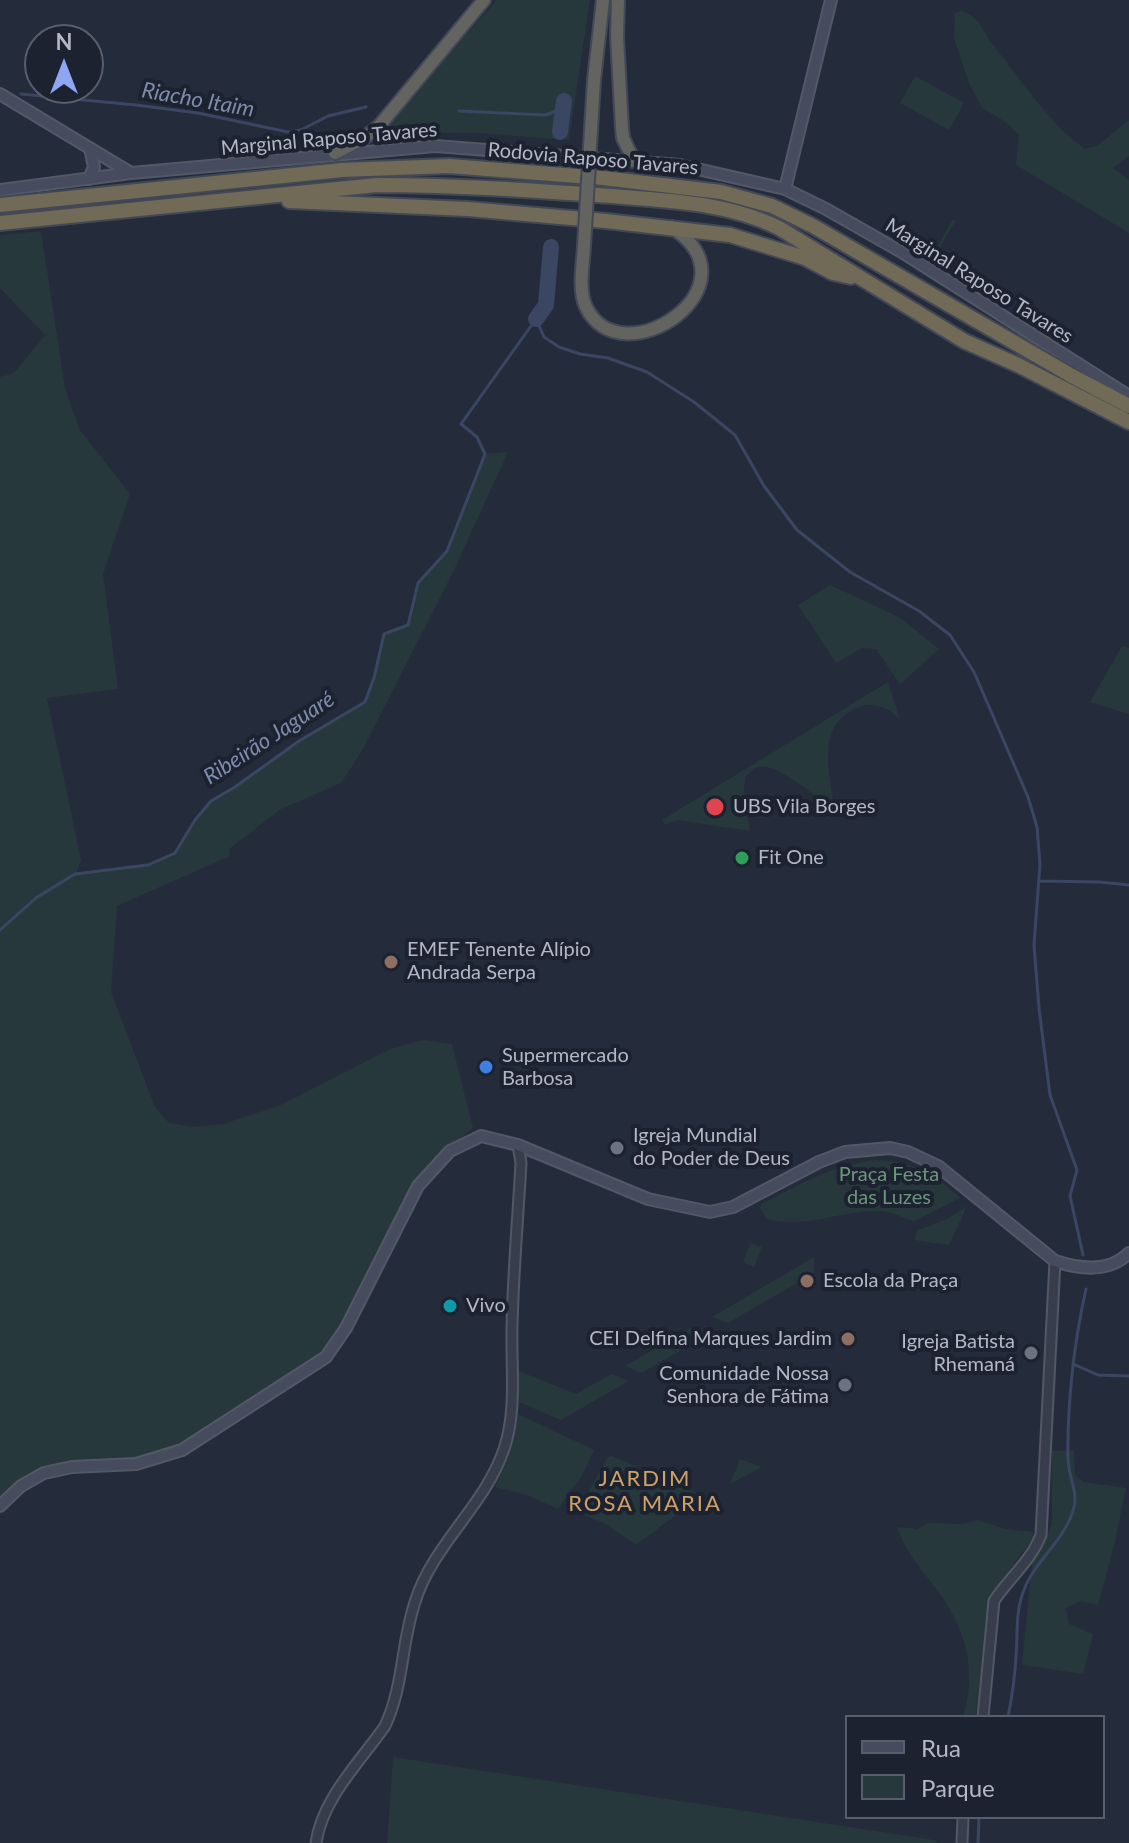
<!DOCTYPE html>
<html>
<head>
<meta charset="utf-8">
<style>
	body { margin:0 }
	#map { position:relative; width:1129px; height:1843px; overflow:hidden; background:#242b3b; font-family:Lato,sans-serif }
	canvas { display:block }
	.legend { position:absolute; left:845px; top:1715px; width:260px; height:104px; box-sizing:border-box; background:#1d2230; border:2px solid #595e6c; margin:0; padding:10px 14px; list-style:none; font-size:24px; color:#b4b8c6 }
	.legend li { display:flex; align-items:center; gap:16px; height:40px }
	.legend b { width:40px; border:2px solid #595e6c }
	.north { position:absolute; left:24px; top:24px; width:80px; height:80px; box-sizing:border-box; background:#1d2230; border:2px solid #595e6c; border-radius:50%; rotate:0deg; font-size:22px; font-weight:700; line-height:32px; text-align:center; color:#b4b8c6 }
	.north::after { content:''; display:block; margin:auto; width:28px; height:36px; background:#8ea6f1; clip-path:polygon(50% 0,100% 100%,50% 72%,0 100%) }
</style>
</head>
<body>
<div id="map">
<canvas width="1129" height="1843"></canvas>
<ul class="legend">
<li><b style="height:10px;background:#464c5e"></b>Rua</li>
<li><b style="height:22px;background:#27383d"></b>Parque</li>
</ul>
<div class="north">N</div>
</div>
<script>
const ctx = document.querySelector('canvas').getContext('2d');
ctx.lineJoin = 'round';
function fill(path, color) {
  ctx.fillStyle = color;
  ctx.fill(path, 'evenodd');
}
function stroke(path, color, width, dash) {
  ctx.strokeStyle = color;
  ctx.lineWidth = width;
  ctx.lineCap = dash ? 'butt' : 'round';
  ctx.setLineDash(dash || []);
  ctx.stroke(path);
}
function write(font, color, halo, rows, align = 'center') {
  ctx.font = font + ' Lato,sans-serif';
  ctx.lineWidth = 8;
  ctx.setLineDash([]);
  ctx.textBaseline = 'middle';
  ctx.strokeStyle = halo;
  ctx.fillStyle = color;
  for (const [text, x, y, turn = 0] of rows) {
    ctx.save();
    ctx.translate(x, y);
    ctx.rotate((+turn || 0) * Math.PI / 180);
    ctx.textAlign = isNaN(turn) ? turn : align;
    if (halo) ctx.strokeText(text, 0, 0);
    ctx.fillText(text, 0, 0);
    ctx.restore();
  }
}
const green = new Path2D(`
	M497,0H590L569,140L476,133L377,132Z
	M962,11C981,18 982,31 994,46C1022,81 1048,122 1085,149L1097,146L1129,120V156L1113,168L1129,180V233L1016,165L1019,135L1004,121L982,108L969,83L954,38L955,13Z
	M915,76L964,103L949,130L900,103Z
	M953,219L956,221C945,238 933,252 943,272L919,256L935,251Z
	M41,231L65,389L80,430L130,494L103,574L118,689L47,698L81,860L76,874L148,865L175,853L195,820L211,801L235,787L299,741L365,702L374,678L384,634L408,625L418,583L447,551L485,454L508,452L455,568L362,751L341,783L281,809L229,849L230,856L117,906L111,992L155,1107L169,1123L192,1127L223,1124L281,1105L388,1050L422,1040L452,1044L473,1128L430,1162L329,1347L179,1444L137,1462L88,1466L30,1483L0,1503V377L14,373L45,335L0,288V235Z
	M830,585L899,617L939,649L900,684L876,649L862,648L836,663L798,605Z
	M1122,646L1129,648V714L1090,702Z
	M888,682L900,720C891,709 882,705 867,705C860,706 855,708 849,712C816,733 831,778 835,812C819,800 775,758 755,768C754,769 746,776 745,777L744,791L750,831L677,820L665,825L662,820Z
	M872,1160C909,1160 933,1172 960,1198L914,1221C902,1218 892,1211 879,1211C840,1210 808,1229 767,1219L760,1208L761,1204C797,1186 832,1166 872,1160Z
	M967,1206L949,1245L914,1240L918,1230L947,1219Z
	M750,1243L762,1247L754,1267L743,1262Z
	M814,1257V1273L728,1323L712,1317Z
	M693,1327L710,1333L642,1373L625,1366Z
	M519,1371L576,1394L612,1374L629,1381L561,1420L519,1402Z
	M520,1415L594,1450L582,1476L558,1509L527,1495L495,1487L508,1459L515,1416Z
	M1074,1450L1075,1475L1083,1482L1126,1488L1114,1546L1098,1605L1081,1601L1066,1608L1069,1624L1093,1634L1083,1674L1022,1665L1032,1564L1052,1525V1451Z
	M612,1456L704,1496L705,1498L679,1513L636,1545L606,1524L577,1512L608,1457Z
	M740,1459L762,1467L730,1484Z
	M977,1520L1005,1529L1033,1532V1538L997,1587L988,1604L976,1715L963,1717C977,1673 967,1632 940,1594C924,1572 906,1554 897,1527L917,1529L929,1523L963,1524Z
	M393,1757L934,1840L938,1843H387Z`);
const stream = new Path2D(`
	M21,94L136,105L198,113L288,132L301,130L328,116L366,107
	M459,111L545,115L554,112L564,101
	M1039,881L1099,882L1129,885
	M0,930L36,898L75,874L148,865L175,853L195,820L211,801L235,787L299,741L365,702L374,678L384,634L408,625L418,583L447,551L485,454L477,437L461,424L536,319L544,337L559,347L580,354L608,358L647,372L694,402L735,435L764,486L797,530L850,572L919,611L950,635L974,672L1028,797L1037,827L1040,864L1034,945L1039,1008L1050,1095L1077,1170L1070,1196L1083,1255
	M1073,1364L1098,1375L1129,1376
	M1008,1717C1012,1697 1015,1676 1016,1656C1018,1634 1015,1612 1024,1590C1035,1560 1066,1540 1074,1507C1078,1491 1068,1475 1068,1459C1067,1405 1074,1342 1086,1289
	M978,1843L979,1817`);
const river = new Path2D(`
	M560,132L564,101
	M536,319L546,305L551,247`);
const tertiary = new Path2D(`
	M983,1717L994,1601C1009,1578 1031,1561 1041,1535L1055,1261
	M316,1843C322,1799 360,1762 385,1726C404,1685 401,1644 415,1602C433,1544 485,1506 504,1449C517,1411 511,1367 512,1328C513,1273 518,1218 521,1163L518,1145
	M962,1843L963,1817`);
const secondary = new Path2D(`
	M0,94L131,173
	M89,179L94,167L90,148
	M785,189L831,0
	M0,190L131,173L435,146L680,165L785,189L826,209L905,254L1129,396
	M0,1506L21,1486L44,1473L72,1467L136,1464L182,1450L326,1357L346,1328L418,1186L450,1151L481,1136L518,1145L648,1199L710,1212L733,1207L819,1162L845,1152L890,1148L908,1152L938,1166L1055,1261C1079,1269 1109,1273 1129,1253`);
const trunk = new Path2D(`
	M618,0L617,37L622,128L623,138L634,161
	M594,80L603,0
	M335,153L364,138L379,126L484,0
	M584,246C583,265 578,290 586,307C621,380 763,285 671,227`);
const motorway = new Path2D(`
	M289,201L468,209L606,221L730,235L805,258L833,273L851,277
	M0,205L342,170L449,166L603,178L721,192L772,206L813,226L1072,376L1129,406
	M0,223L377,185C451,185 524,190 598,195C659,200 724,201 779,228L964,341L1018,365L1129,422`);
const trunkBridge = new Path2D(`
	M584,246L594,80`);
const markers = [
	[715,807,10,"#e0444e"],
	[742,858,8,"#2e9e5b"],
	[391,962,8,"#8d6e63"],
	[486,1067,8,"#3f7fe0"],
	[617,1148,8,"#6b7280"],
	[807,1281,8,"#8d6e63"],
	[450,1306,8,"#0f9aa8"],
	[848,1339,8,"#8d6e63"],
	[1031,1353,8,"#6b7280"],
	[845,1385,8,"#6b7280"]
];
const streetNames = [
	["Marginal Raposo Tavares",329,139,-5],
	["Rodovia Raposo Tavares",593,159,5],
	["Marginal Raposo Tavares",979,281,32]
];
const poiNames = [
	["UBS Vila Borges",733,807],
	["Fit One",758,858],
	["EMEF Tenente Alípio",407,950],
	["Andrada Serpa",407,973],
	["Supermercado",502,1056],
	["Barbosa",502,1079],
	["Igreja Mundial",633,1136],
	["do Poder de Deus",633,1159],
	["Escola da Praça",823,1281],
	["Vivo",466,1306],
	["CEI Delfina Marques Jardim",832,1339,"right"],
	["Igreja Batista",1015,1342,"right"],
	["Rhemaná",1015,1365,"right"],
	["Comunidade Nossa",829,1374,"right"],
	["Senhora de Fátima",829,1397,"right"]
];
const parkNames = [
	["Praça Festa",889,1175],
	["das Luzes",889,1198]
];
const waterNames = [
	["Riacho Itaim",198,100,10],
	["Ribeirão Jaguaré",269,738,-33]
];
const neighbourhoodNames = [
	["JARDIM",645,1479],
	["ROSA MARIA",645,1504]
];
fill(green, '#27383d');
stroke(stream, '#3b4663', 3);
stroke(river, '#3b4663', 16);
stroke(tertiary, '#535866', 13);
stroke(secondary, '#535866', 14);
stroke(trunk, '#434856', 16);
stroke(motorway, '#434856', 18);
stroke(tertiary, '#383d4b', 9);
stroke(secondary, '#464c5e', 10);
stroke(trunk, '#636360', 12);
stroke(motorway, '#706a56', 14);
stroke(trunkBridge, '#434856', 16, []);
stroke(trunkBridge, '#636360', 12);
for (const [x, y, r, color] of markers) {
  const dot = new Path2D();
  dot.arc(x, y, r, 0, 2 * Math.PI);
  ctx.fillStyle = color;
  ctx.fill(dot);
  stroke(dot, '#1d2230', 3);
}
write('20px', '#b4b8c6', '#1d2230', streetNames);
write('20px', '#b4b8c6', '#1d2230', poiNames, 'left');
write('20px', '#6c967c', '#1d2230', parkNames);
write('italic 22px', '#7d8bac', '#1d2230', waterNames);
ctx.letterSpacing = '2px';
write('22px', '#cea267', '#1d2230', neighbourhoodNames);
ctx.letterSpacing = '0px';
</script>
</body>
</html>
